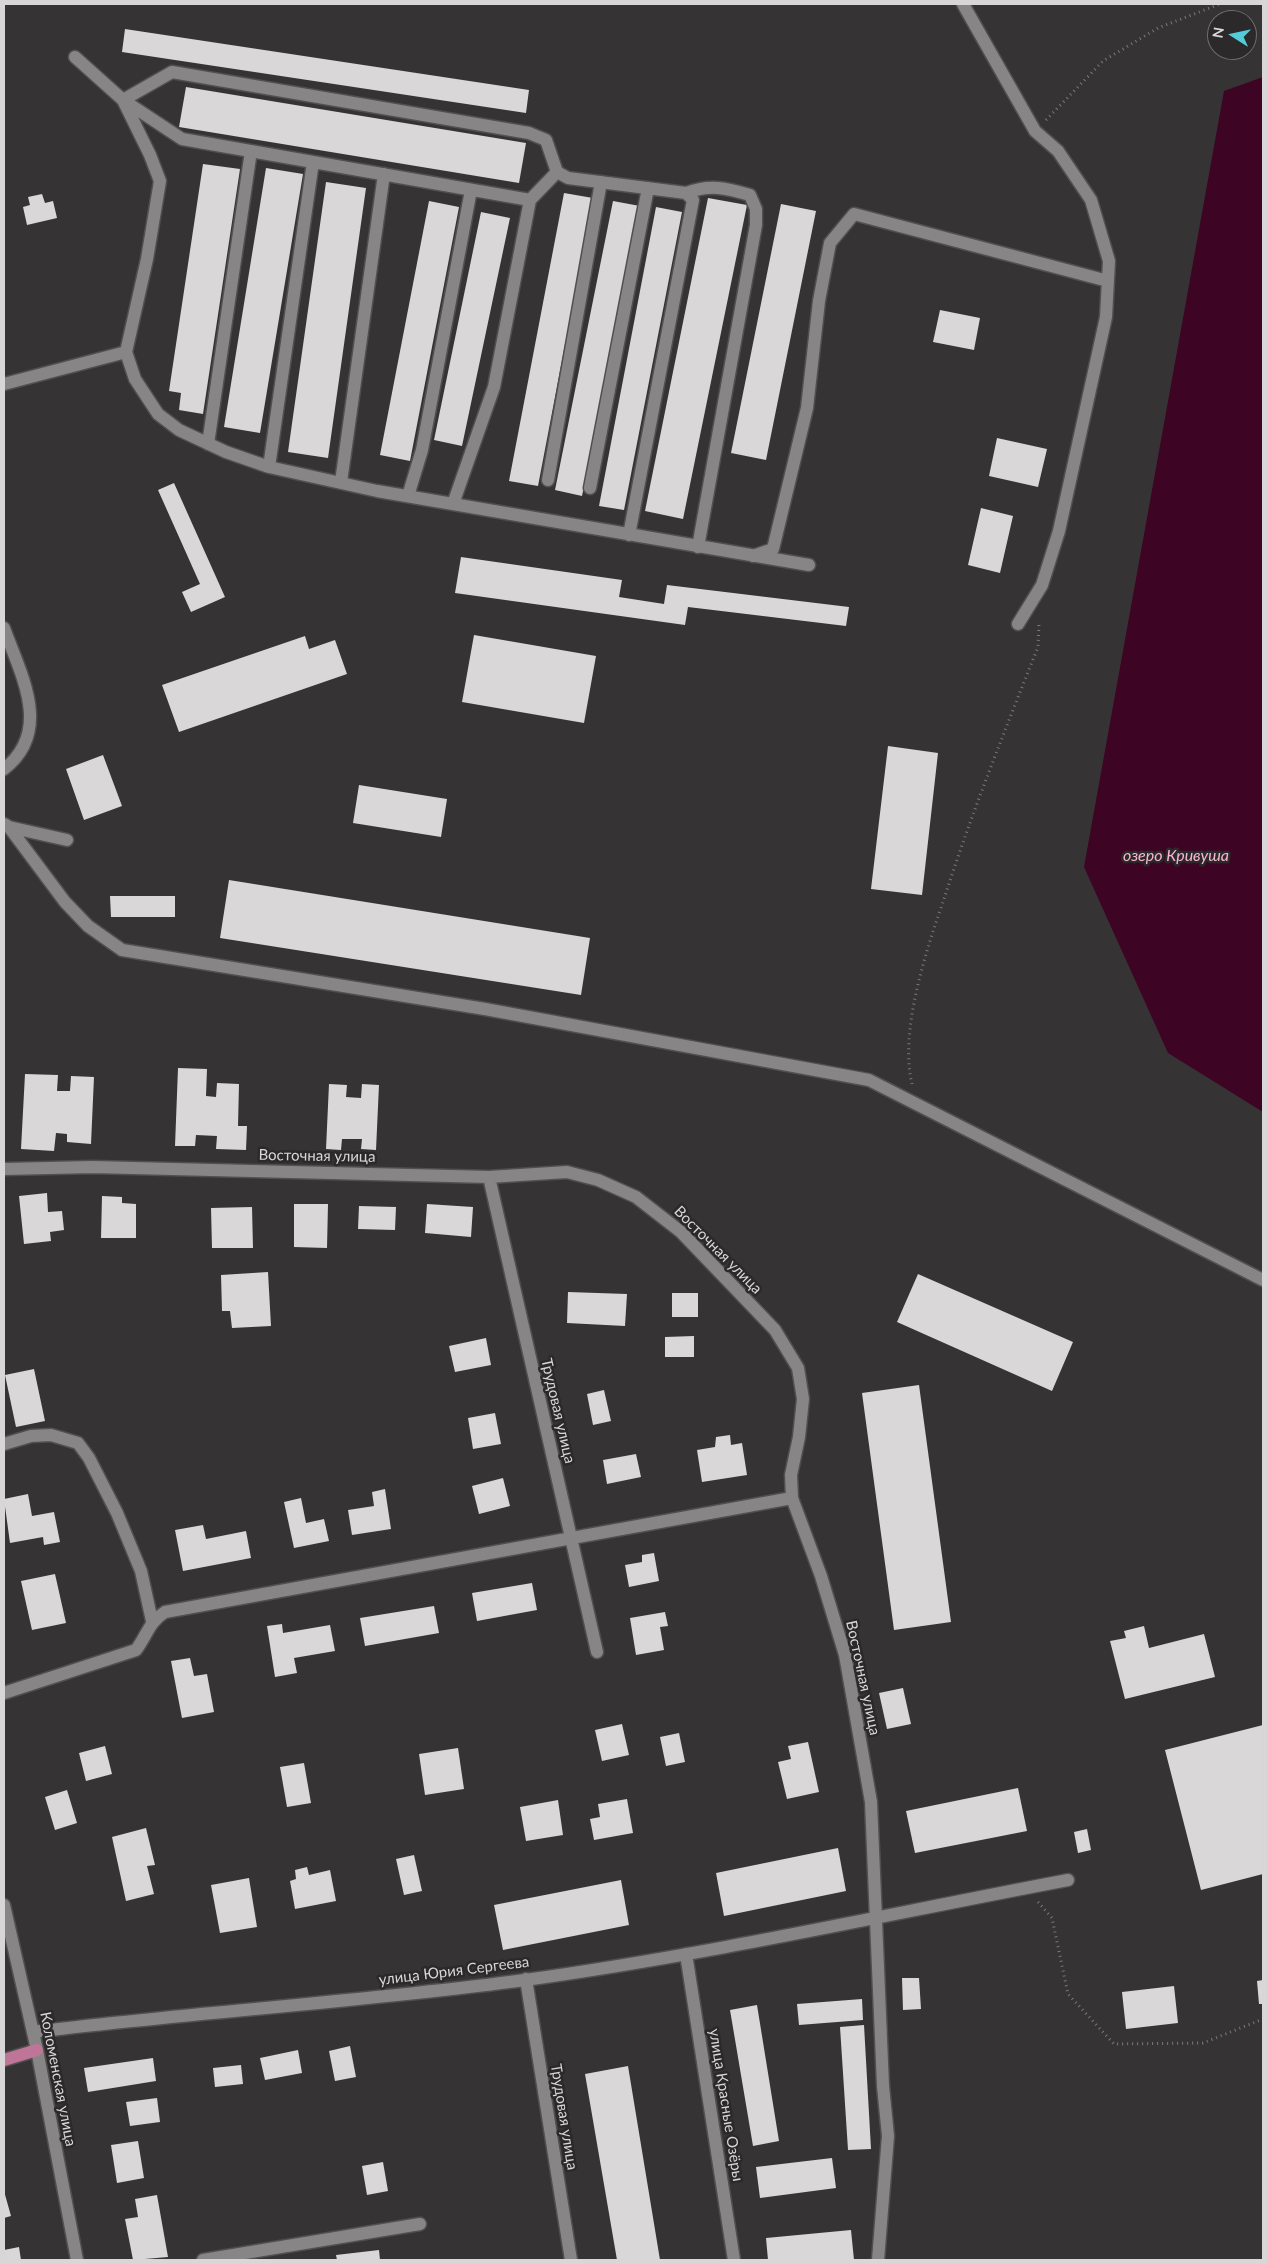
<!DOCTYPE html>
<html>
<head>
<meta charset="utf-8">
<style>
	body { margin:0 }
	#map { position:relative; width:1267px; height:2264px; overflow:hidden; background:#363334; font-family:Lato,sans-serif }
	canvas { display:block }
	.frame { position:absolute; inset:0; border:5px solid #d8d6d7; pointer-events:none }
	.north { position:absolute; left:1207px; top:10px; width:50px; height:50px; box-sizing:border-box; background:#2c292a; border:1px solid #716e6f; border-radius:50%; rotate:280deg; font-size:14px; font-weight:700; line-height:20px; text-align:center; color:#d8d6d7 }
	.north::after { content:''; display:block; margin:auto; width:18px; height:22px; background:#52ccd6; clip-path:polygon(50% 0,100% 100%,50% 72%,0 100%) }
</style>
</head>
<body>
<div id="map">
<canvas width="1267" height="2264"></canvas>
<div class="frame"></div>
<div class="north">N</div>
</div>
<script>
const ctx = document.querySelector('canvas').getContext('2d');
ctx.lineJoin = 'round';
function fill(path, color) {
  ctx.fillStyle = color;
  ctx.fill(path, 'evenodd');
}
function stroke(path, color, width, dash) {
  ctx.strokeStyle = color;
  ctx.lineWidth = width;
  ctx.lineCap = dash ? 'butt' : 'round';
  ctx.setLineDash(dash || []);
  ctx.stroke(path);
}
function write(font, color, halo, rows, align = 'center') {
  ctx.font = font + ' Lato,sans-serif';
  ctx.lineWidth = 5;
  ctx.setLineDash([]);
  ctx.textBaseline = 'middle';
  ctx.strokeStyle = halo;
  ctx.fillStyle = color;
  for (const [text, x, y, turn = 0] of rows) {
    ctx.save();
    ctx.translate(x, y);
    ctx.rotate((+turn || 0) * Math.PI / 180);
    ctx.textAlign = isNaN(turn) ? turn : align;
    if (halo) ctx.strokeText(text, 0, 0);
    ctx.fillText(text, 0, 0);
    ctx.restore();
  }
}
const water = new Path2D(`
	M1263,77V1112L1168,1053L1084,867L1224,91Z`);
const building = new Path2D(`
	M125,29L529,90L526,113L122,52Z
	M186,87L526,143L519,183L179,127Z
	M203,164L240,169L203,414L179,410L181,393L169,391Z
	M266,168L303,174L260,433L224,427Z
	M326,182L366,188L328,458L288,452Z
	M564,193L593,198L538,486L509,481Z
	M42,194L45,203L53,201L57,218L27,225L23,207L30,205L28,197Z
	M708,198L747,205L683,519L645,511Z
	M429,201L459,207L410,461L380,455Z
	M613,201L640,206L582,496L555,490Z
	M781,204L816,211L766,460L731,453Z
	M656,207L682,212L624,510L599,506Z
	M481,212L510,218L462,446L434,440Z
	M940,310L980,318L974,350L933,342Z
	M997,438L1047,449L1038,487L989,476Z
	M174,483L225,597L191,612L182,592L200,584L158,490Z
	M981,508L1013,516L1000,573L968,565Z
	M461,557L622,580L619,597L664,604L667,585L849,607L846,626L688,607L685,625L455,593Z
	M474,635L596,656L584,723L462,702Z
	M305,636L309,649L335,640L347,674L179,732L162,685Z
	M888,746L938,753L922,895L871,889Z
	M103,755L122,806L84,820L66,769Z
	M359,785L447,799L441,837L353,823Z
	M229,880L590,938L581,995L220,938Z
	M110,896H175V917H111Z
	M178,1068L207,1069L206,1096L216,1097L217,1083L239,1084L238,1126H247L246,1150L216,1149L217,1136L196,1135L195,1146H175Z
	M25,1074L58,1075L57,1091H70L71,1076L94,1077L91,1144L67,1142V1134L56,1133L54,1151L21,1149Z
	M329,1084L347,1085L346,1097L361,1098L362,1084L379,1085L376,1150L361,1149L362,1139H342L341,1150L326,1149Z
	M47,1193L48,1212L62,1211L64,1230L50,1232L51,1241L24,1244L19,1196Z
	M102,1196L122,1197V1203L136,1204V1238H101Z
	M294,1204H328L327,1248L294,1247Z
	M427,1204L473,1207L471,1237L425,1233Z
	M359,1206L396,1207L395,1230L358,1229Z
	M252,1207L253,1248H212L211,1208Z
	M268,1272L271,1326L232,1328L230,1311H222L221,1275Z
	M918,1274L1073,1342L1052,1391L897,1322Z
	M568,1292L627,1294L625,1326L567,1323Z
	M672,1293H698V1317H672Z
	M694,1336V1357H665V1337Z
	M486,1338L491,1365L455,1372L449,1346Z
	M34,1369L45,1421L16,1427L5,1375Z
	M919,1385L951,1622L894,1630L862,1393Z
	M604,1390L611,1421L593,1425L587,1394Z
	M495,1413L501,1444L473,1449L468,1418Z
	M730,1435L731,1445L742,1443L747,1475L702,1482L697,1450L715,1447L716,1437Z
	M636,1454L641,1477L607,1484L603,1460Z
	M503,1478L510,1506L479,1514L472,1486Z
	M385,1489L391,1529L352,1535L348,1510L374,1506L372,1492Z
	M28,1494L32,1516L54,1512L60,1542L44,1545L43,1537L10,1543L4,1499Z
	M301,1498L306,1523L324,1519L329,1541L294,1548L284,1502Z
	M203,1525L206,1539L246,1531L251,1558L183,1571L175,1530Z
	M654,1553L659,1581L629,1587L625,1565L642,1562V1555Z
	M55,1574L66,1623L32,1630L21,1581Z
	M532,1583L537,1610L477,1621L472,1593Z
	M434,1606L439,1633L365,1646L360,1618Z
	M665,1612L668,1626L660,1627L664,1650L636,1655L630,1618Z
	M282,1624L283,1633L330,1625L335,1651L294,1658L297,1673L275,1677L267,1626Z
	M1144,1626L1149,1648L1204,1634L1215,1677L1125,1699L1110,1641L1126,1638L1124,1631Z
	M190,1658L194,1676L207,1674L214,1712L182,1718L171,1661Z
	M903,1688L911,1724L887,1729L879,1693Z
	M622,1724L629,1755L602,1761L595,1730Z
	M1263,1725V1874L1201,1890L1165,1750Z
	M679,1733L685,1762L666,1766L660,1737Z
	M808,1742L819,1792L787,1799L778,1762L791,1759L788,1746Z
	M105,1746L112,1774L86,1781L79,1753Z
	M458,1748L464,1789L425,1795L419,1754Z
	M304,1763L311,1803L287,1807L280,1767Z
	M1018,1788L1027,1831L915,1853L906,1811Z
	M67,1790L77,1823L55,1830L45,1797Z
	M627,1799L633,1833L594,1840L590,1819L600,1817L598,1804Z
	M558,1800L563,1835L526,1841L520,1807Z
	M146,1828L155,1865L147,1866L154,1894L126,1901L112,1837Z
	M1087,1829L1091,1850L1078,1853L1074,1832Z
	M838,1848L846,1891L724,1916L716,1873Z
	M414,1855L422,1891L404,1895L396,1859Z
	M307,1867L309,1875L330,1870L336,1901L295,1909L290,1881L296,1879L295,1870Z
	M249,1878L257,1927L220,1933L211,1885Z
	M621,1880L629,1925L503,1950L494,1905Z
	M902,1978H919L921,2009L903,2010Z
	M1263,1980V2004H1259L1257,1981Z
	M1174,1986L1178,2023L1126,2029L1122,1992Z
	M862,1999L863,2020L799,2025L797,2004Z
	M757,2005L779,2141L753,2146L730,2010Z
	M864,2025L871,2149L848,2150L840,2027Z
	M350,2046L356,2077L335,2081L329,2051Z
	M298,2050L302,2073L265,2080L260,2058Z
	M153,2058L156,2081L88,2092L84,2068Z
	M241,2065L243,2084L215,2087L213,2068Z
	M628,2066L660,2260H617L585,2074Z
	M157,2098L160,2122L130,2126L126,2102Z
	M138,2141L144,2178L117,2183L111,2145Z
	M832,2158L836,2188L760,2198L756,2167Z
	M383,2162L388,2191L367,2195L362,2166Z
	M4,2191L11,2216L4,2218Z
	M157,2195L168,2257L133,2260L125,2219L138,2217L135,2199Z
	M851,2230L854,2260H768L766,2238Z
	M19,2247L21,2260H4V2250Z
	M379,2250L380,2260H337L336,2255Z`);
const path = new Path2D(`
	M1046,120L1103,61L1158,28L1220,4
	M912,1084C899,1030 927,948 945,896C972,812 1005,730 1038,647L1039,623
	M1038,1902L1052,1918L1068,1994L1114,2044L1203,2043L1263,2019`);
const minor = new Path2D(`
	M963,4L1035,131L1058,151L1091,200L1109,261L1106,317L1059,531L1042,585L1018,624
	M75,57L123,100L150,155L160,181L147,259L126,352L135,379L158,414L179,430L226,452L269,467L377,491L809,565
	M557,172L530,200L182,139L123,100L172,72L529,133L546,140L557,172L568,178L686,193L693,200L629,535
	M686,193C710,184 726,188 750,195L756,209V225L698,547
	M4,384L126,352
	M208,444L251,151
	M269,467L313,162
	M548,480L601,182
	M341,482L384,174
	M590,488L648,188
	M408,496L422,450L471,190
	M453,504L494,387L530,200
	M753,556L773,549L807,408L819,301L830,243L854,214L1108,281
	M4,628C21,675 53,731 4,769
	M4,824L9,827L65,902L88,926L122,950L485,1009L869,1080L1263,1280
	M9,827L67,840
	M4,1169L93,1167L489,1177L567,1172L598,1180L636,1197L681,1232L775,1330L798,1368L803,1399L799,1437L791,1475L792,1498L821,1576L845,1655L871,1802L883,2086L888,2136L878,2260
	M489,1177L597,1652
	M4,1444L31,1436L51,1435L78,1443L89,1458L117,1513L141,1571L152,1621
	M4,1693L136,1650C148,1634 148,1623 165,1612L792,1498
	M4,1905L37,2050L77,2260
	M686,1954L734,2260
	M526,1979L571,2260
	M33,2032C196,2012 361,2002 525,1980C707,1955 888,1914 1068,1880
	M203,2260L420,2224`);
const major = new Path2D(`
	M4,2060L37,2050`);
const streetNames = [
	["Восточная улица",317,1156,1],
	["Восточная улица",718,1250,45],
	["Трудовая улица",558,1411,77],
	["Восточная улица",863,1678,78],
	["улица Юрия Сергеева",454,1971,-7],
	["Коломенская улица",58,2079,79],
	["улица Красные Озёры",726,2105,81],
	["Трудовая улица",564,2117,81]
];
const waterNames = [
	["озеро Кривуша",1176,856]
];
fill(water, '#3e0424');
fill(building, '#dad7d8');
stroke(minor, '#514f50', 15);
stroke(major, '#514f50', 15);
stroke(path, '#7c797a', 3, [1, 4]);
stroke(minor, '#888586', 12);
stroke(major, '#bf7597', 12);
write('15px', '#d8d6d7', '#2c292a', streetNames);
write('italic 16px', '#fab5d2', '#2c292a', waterNames);
</script>
</body>
</html>
